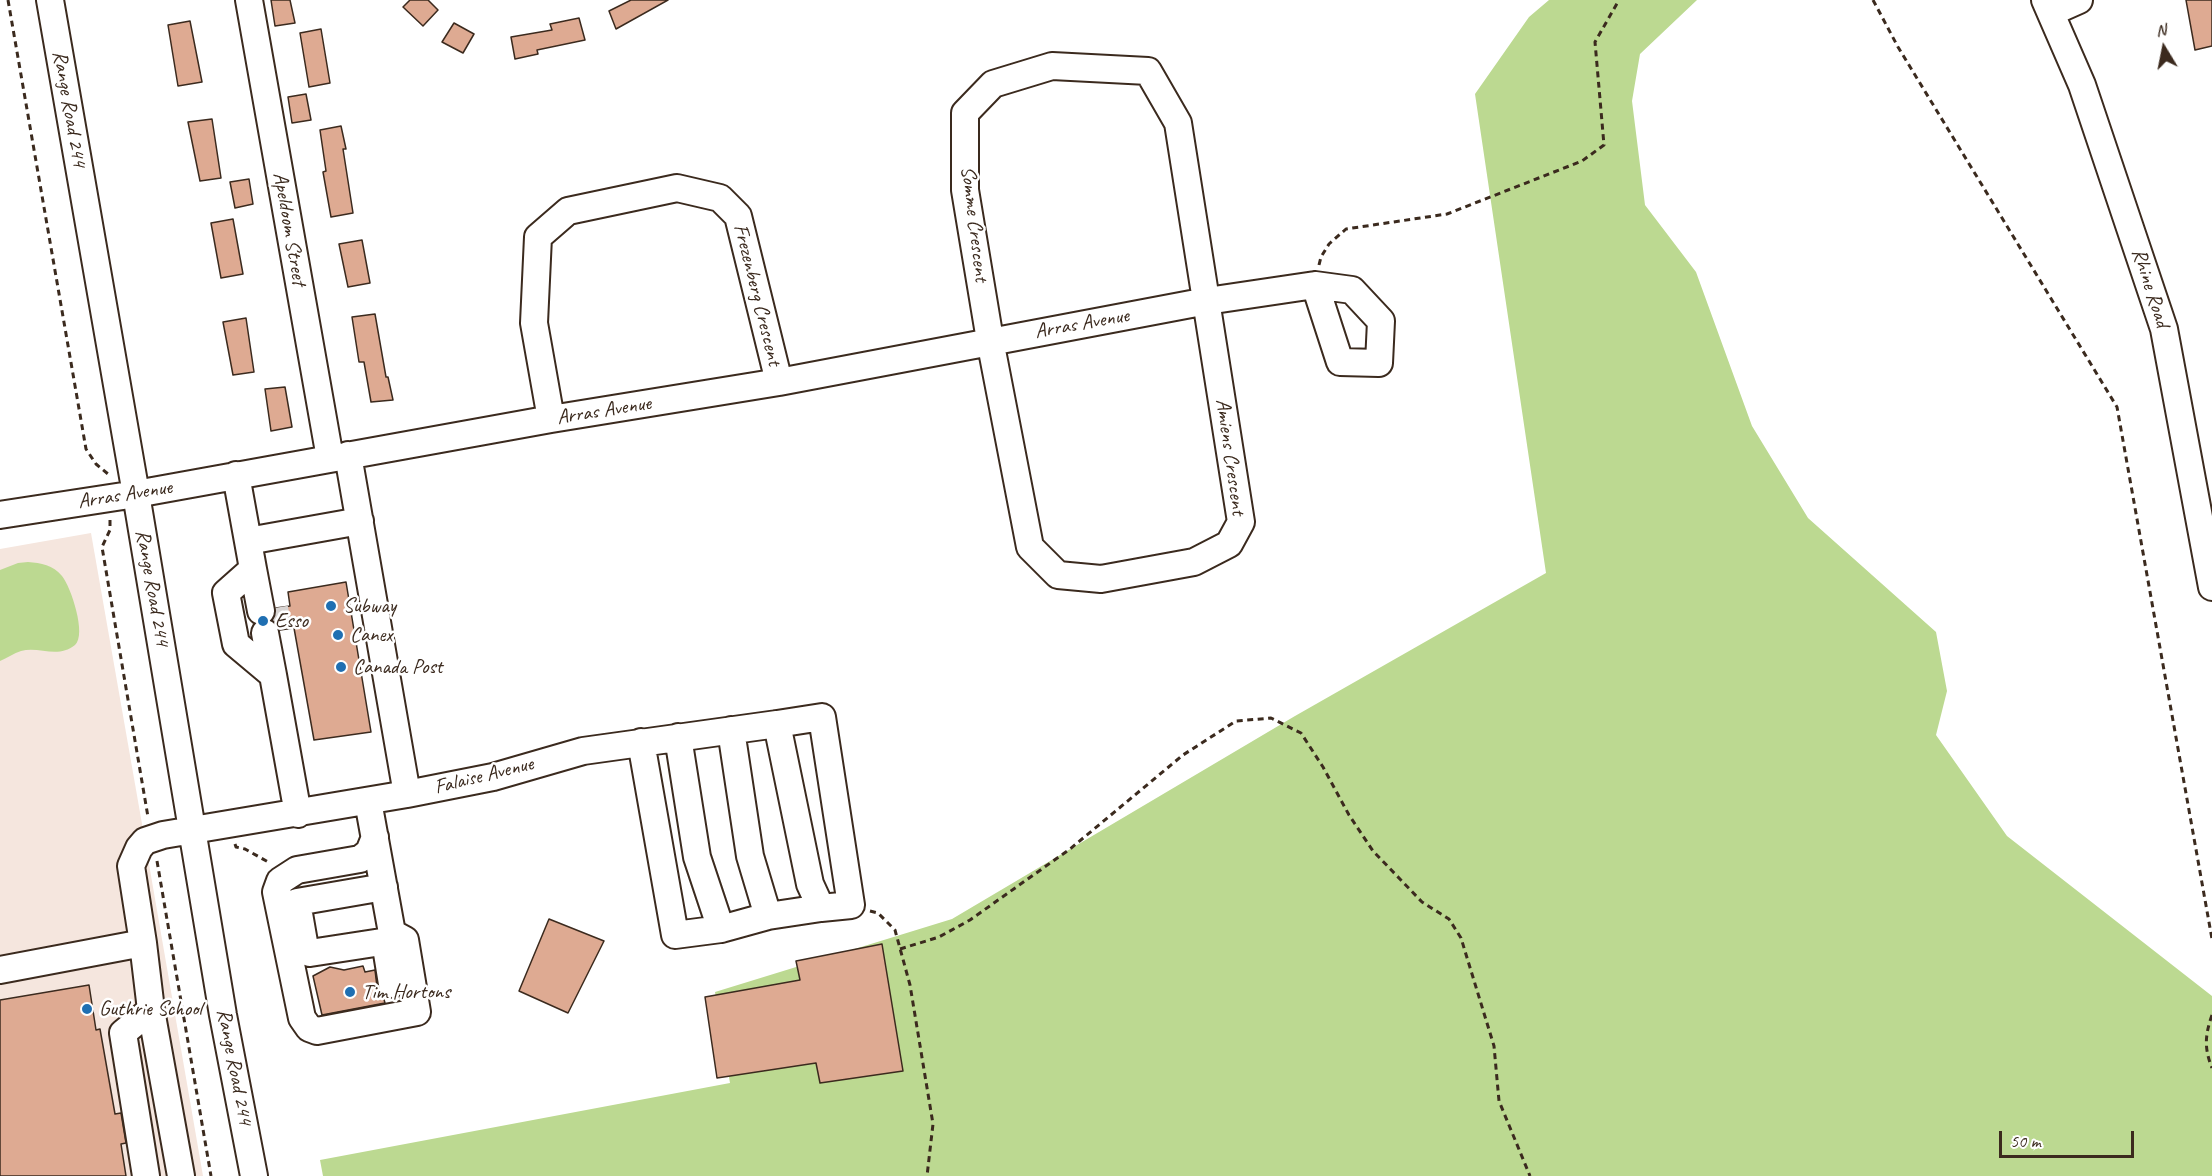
<!DOCTYPE html>
<html>
<head>
<meta charset="utf-8">
<style>
	body { margin:0 }
	#map { position:relative; width:2212px; height:1176px; overflow:hidden; background:#fff; font-family:Caveat,sans-serif }
	canvas { display:block }
	.north { position:absolute; left:2134px; top:18px; width:60px; height:60px; -webkit-text-stroke:4px #fff; paint-order:stroke; rotate:350deg; font-size:16px; font-weight:700; line-height:24px; text-align:center; color:#3b2a1e }
	.north::after { content:''; display:block; margin:auto; width:21px; height:27px; background:#3b2a1e; clip-path:polygon(50% 0,100% 100%,50% 72%,0 100%) }
	.scale { position:absolute; left:1999px; top:1131px; width:135px; height:27px; box-sizing:border-box; border:3px solid #3b2a1e; border-top:0; padding-left:8px; font-size:18px; line-height:21px; white-space:nowrap; color:#3b2a1e; -webkit-text-stroke:4px #fff; paint-order:stroke }
</style>
</head>
<body>
<div id="map">
<canvas width="2212" height="1176"></canvas>
<div class="north">N</div>
<div class="scale">50 m</div>
</div>
<script>
const ctx = document.querySelector('canvas').getContext('2d');
ctx.lineJoin = 'round';
function fill(path, color) {
  ctx.fillStyle = color;
  ctx.fill(path, 'evenodd');
}
function stroke(path, color, width, dash) {
  ctx.strokeStyle = color;
  ctx.lineWidth = width;
  ctx.lineCap = dash ? 'butt' : 'round';
  ctx.setLineDash(dash || []);
  ctx.stroke(path);
}
function write(font, color, halo, rows, align = 'center') {
  ctx.font = font + ' Caveat,sans-serif';
  ctx.lineWidth = 5;
  ctx.setLineDash([]);
  ctx.textBaseline = 'middle';
  ctx.strokeStyle = halo;
  ctx.fillStyle = color;
  for (const [text, x, y, turn = 0] of rows) {
    ctx.save();
    ctx.translate(x, y);
    ctx.rotate((+turn || 0) * Math.PI / 180);
    ctx.textAlign = isNaN(turn) ? turn : align;
    if (halo) ctx.strokeText(text, 0, 0);
    ctx.fillText(text, 0, 0);
    ctx.restore();
  }
}
const built = new Path2D(`
	M91,533L145,841L203,1176H0V549Z`);
const green = new Path2D(`
	M1549,0H1697L1640,54L1632,101L1645,205L1696,272L1752,426L1808,518L1936,632L1947,691L1936,735L2007,836L2212,996V1176H323L320,1160L730,1083L715,992L952,919L1295,716L1546,573L1475,94L1529,17Z
	M28,562C41,563 53,565 62,576C71,587 87,635 75,645C58,659 39,646 21,651C14,653 7,658 0,661V570L18,563Z`);
const building = new Path2D(`
	M271,0H290L295,23L275,26Z
	M410,0H428L438,10L423,26L403,7Z
	M631,0H668L616,29L609,11Z
	M2186,0H2212V46L2195,50Z
	M579,18L585,40L537,50L538,54L515,59L511,37L552,30L550,24Z
	M190,21L202,82L178,86L168,25Z
	M454,23L474,34L463,53L442,42Z
	M321,29L330,83L309,87L300,33Z
	M306,94L311,120L292,123L288,97Z
	M212,119L221,178L200,181L188,122Z
	M341,126L346,149H343L353,213L331,217L323,172L326,171L320,130Z
	M249,179L253,204L235,208L230,182Z
	M233,219L243,274L221,278L211,223Z
	M362,240L370,283L348,287L339,244Z
	M375,314L386,377H388L393,400L371,402L364,362H359L352,317Z
	M246,318L254,372L233,375L223,322Z
	M285,387L292,427L271,431L265,389Z
	M346,582L371,732L314,740L294,628L280,630L272,620L276,608L290,606L288,592Z
	M549,919L604,941L568,1013L519,991Z
	M882,944L903,1071L820,1083L816,1063L717,1078L705,997L800,980L796,961Z
	M363,966L365,972L375,970L377,987L383,996L385,1003L322,1015L313,976L330,967L344,970Z
	M89,985L96,1030L100,1029L115,1114L121,1113L126,1143L121,1144L126,1176H0V1000Z`);
const minorTunnel = new Path2D(`
	M275,608L279,630`);
const path = new Path2D(`
	M8,0L86,449L96,464L108,474L109,478
	M1873,0L1898,47L2117,407L2212,939
	M1319,265L1321,257L1329,244L1346,229L1447,214L1582,161L1604,145L1595,42L1619,0
	M110,520V530L102,547L148,817
	M235,844L236,847L245,849L270,863
	M157,861L211,1176
	M870,911L878,913L895,930L910,985L933,1124L927,1176
	M900,949L939,937L970,920L1070,849L1183,755L1236,721L1271,718L1301,733L1323,767L1349,815L1373,851L1422,902L1449,919L1461,938L1494,1046L1499,1101L1530,1176
	M2212,1015C2205,1035 2204,1048 2212,1068`);
const minor = new Path2D(`
	M50,0L136,494L223,1015L254,1176
	M249,0L330,458
	M2045,0L2082,85L2164,329L2212,587
	M2052,12L2079,0
	M1052,66L1148,71L1178,123L1241,522L1229,544L1194,562L1101,579L1058,575L1030,547L990,340L965,190V113L993,84Z
	M551,419L534,323L538,237L568,211L677,188L720,198L738,216L779,382
	M348,455L407,794
	M236,475L253,569L226,593L236,644L273,675L298,814
	M0,515L136,494L551,419L779,382L1207,301L1315,285L1352,290L1381,321L1379,363L1340,362L1315,285
	M248,541L360,521
	M253,569L261,611
	M265,633L273,675
	M731,730L750,856L768,916L821,908L810,884L777,724L822,717L851,905L821,908
	M641,742L675,935L721,929L697,857L678,737
	M368,801L392,933L386,947L392,984
	M375,837L369,852L360,859L297,870L280,881L276,892L302,1018L309,1028L317,1031L417,1012L405,940L392,933
	M384,887L297,902L305,948L310,953L388,941
	M721,929L768,916
	M143,943L151,1010L123,1033L146,1176
	M0,970L143,943L131,866L139,848L145,841L163,835L407,794L493,777L583,751L777,724
	M151,1010L181,1176`);
const markers = [
	[331,606,6,"#1f6fb2"],
	[263,621,6,"#1f6fb2"],
	[338,635,6,"#1f6fb2"],
	[341,667,6,"#1f6fb2"],
	[350,992,6,"#1f6fb2"],
	[87,1009,6,"#1f6fb2"]
];
const streetNames = [
	["Range Road 244",69,109,80],
	["Somme Crescent",974,224,83],
	["Apeldoom Street",289,229,80],
	["Rhine Road",2150,288,72],
	["Frezenberg Crescent",757,295,76],
	["Arras Avenue",1082,324,-10],
	["Arras Avenue",604,411,-9],
	["Amiens Crescent",1230,457,82],
	["Arras Avenue",125,495,-9],
	["Range Road 244",152,588,80],
	["Falaise Avenue",484,776,-14],
	["Range Road 244",234,1067,79]
];
const poiNames = [
	["Subway",343,606],
	["Esso",275,621],
	["Canex",350,635],
	["Canada Post",353,667],
	["Tim Hortons",362,992],
	["Guthrie School",99,1009]
];
fill(built, '#f5e6de');
fill(green, '#bcd991');
fill(building, '#deaa92');
stroke(building, '#3b2a1e', 1.5);
stroke(minorTunnel, '#d8d4d2', 26, [26, 13]);
stroke(minor, '#3b2a1e', 30);
stroke(path, '#3b2a1e', 3, [6, 4.5]);
stroke(minor, '#fff', 26);
for (const [x, y, r, color] of markers) {
  const dot = new Path2D();
  dot.arc(x, y, r, 0, 2 * Math.PI);
  ctx.fillStyle = color;
  ctx.fill(dot);
  stroke(dot, '#fff', 2);
}
write('21px', '#3b2a1e', '#fff', streetNames);
write('21px', '#3b2a1e', '#fff', poiNames, 'left');
</script>
</body>
</html>
